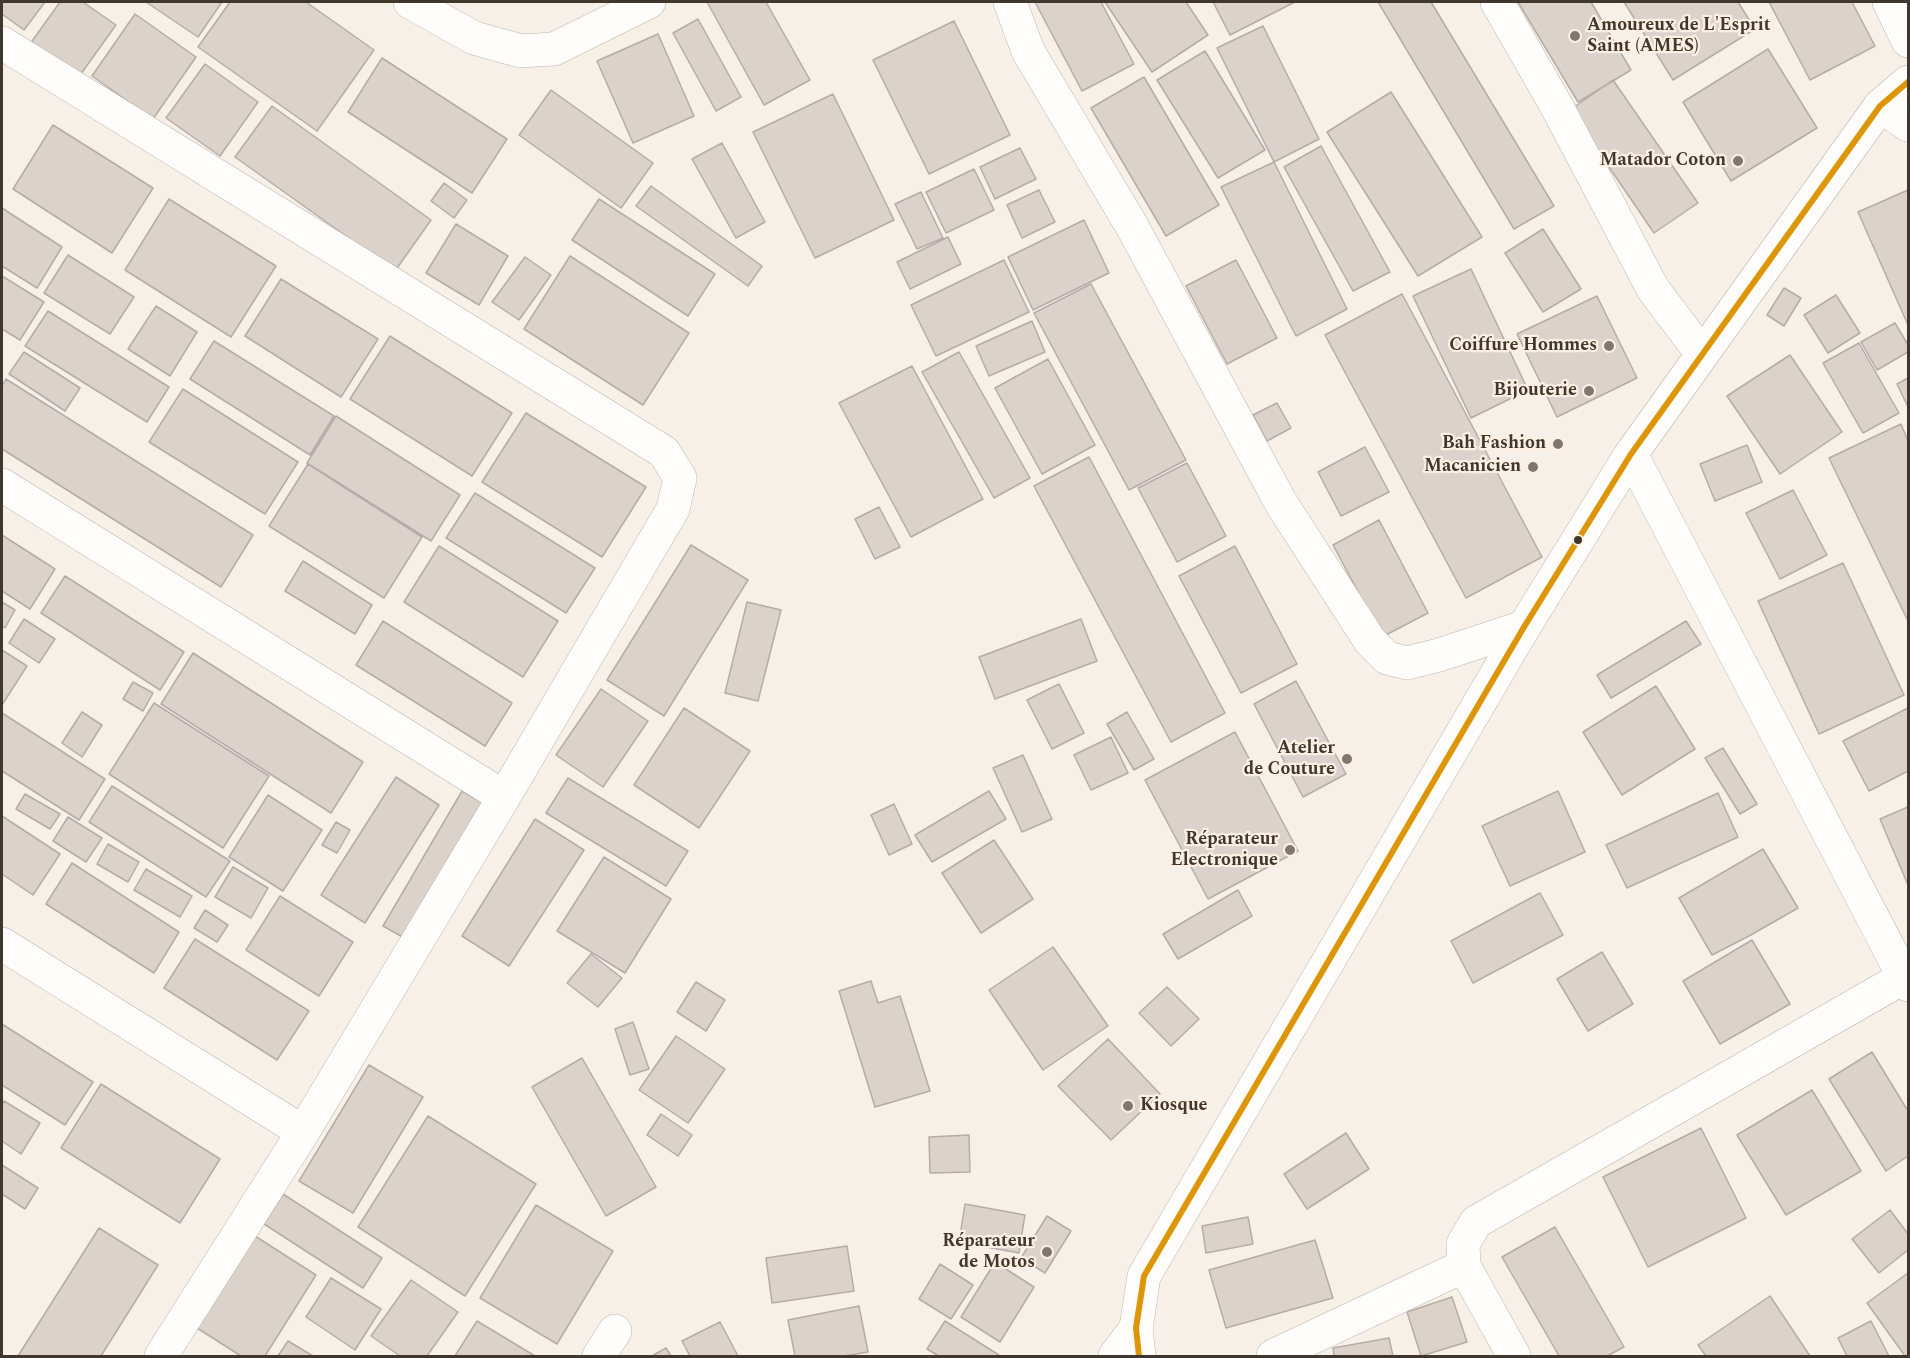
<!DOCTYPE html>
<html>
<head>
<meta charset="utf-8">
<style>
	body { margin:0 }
	#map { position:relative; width:1910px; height:1358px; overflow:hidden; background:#f7f0e8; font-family:Spectral,serif }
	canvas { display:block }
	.frame { position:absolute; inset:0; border:3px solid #40382f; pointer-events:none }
</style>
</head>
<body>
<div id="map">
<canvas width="1910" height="1358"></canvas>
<div class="frame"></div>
</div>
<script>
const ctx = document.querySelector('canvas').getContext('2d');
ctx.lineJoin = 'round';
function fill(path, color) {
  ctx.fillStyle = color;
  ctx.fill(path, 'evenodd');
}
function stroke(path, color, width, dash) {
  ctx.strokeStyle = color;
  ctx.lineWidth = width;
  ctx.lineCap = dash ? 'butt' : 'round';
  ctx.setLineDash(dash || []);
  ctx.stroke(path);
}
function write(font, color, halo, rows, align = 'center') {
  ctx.font = font + ' Spectral,serif';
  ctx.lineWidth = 4.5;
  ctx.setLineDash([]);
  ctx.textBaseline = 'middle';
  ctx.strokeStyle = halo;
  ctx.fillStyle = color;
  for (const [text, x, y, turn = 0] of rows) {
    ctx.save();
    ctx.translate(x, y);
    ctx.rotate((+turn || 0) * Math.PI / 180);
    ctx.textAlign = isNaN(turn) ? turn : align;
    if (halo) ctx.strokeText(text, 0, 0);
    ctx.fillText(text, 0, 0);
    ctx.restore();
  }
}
const building = new Path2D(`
	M2,2H45L24,30L2,14Z
	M60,2H83L116,25L78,78L30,44Z
	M146,2H222L198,37Z
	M230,2H306L374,50L317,131L198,47Z
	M707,2H766L810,80L764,105Z
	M1035,2H1101L1134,64L1082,91Z
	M1105,2H1186L1208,35L1152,72Z
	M1213,2H1295L1230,35Z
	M1378,2H1431L1554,206L1514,229Z
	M1518,2H1591L1631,70L1578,102Z
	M1624,2H1738L1755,29L1673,80Z
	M1769,2H1852L1875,46L1810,80Z
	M135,14L196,57L153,119L92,76Z
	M698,19L741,97L716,111L673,33Z
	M954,21L1010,135L929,174L873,60Z
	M1263,26L1319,139L1274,162L1217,48Z
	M658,34L694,116L633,143L597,61Z
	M1768,49L1817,128L1731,181L1683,102Z
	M1205,51L1265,150L1218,178L1157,80Z
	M382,58L507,139L472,193L348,112Z
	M205,64L258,102L220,156L166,118Z
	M1144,77L1219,205L1166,236L1091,108Z
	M1613,80L1698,203L1654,233L1570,110Z
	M551,90L653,163L621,208L519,135Z
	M1391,92L1482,237L1418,276L1327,132Z
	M833,94L894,220L815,258L753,132Z
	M272,106L431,220L395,271L235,157Z
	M53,125L153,188L112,253L13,189Z
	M722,143L765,222L736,238L692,159Z
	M1321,146L1390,272L1353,291L1284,167Z
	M1020,148L1036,179L995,199L980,167Z
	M1274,162L1347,309L1296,336L1221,187Z
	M974,169L994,210L946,233L926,192Z
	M444,183L467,200L454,218L431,201Z
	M651,186L762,266L748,286L636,206Z
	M1039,190L1055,222L1022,238L1007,205Z
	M1908,190V325L1858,212Z
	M921,192L943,238L917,249L895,204Z
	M169,199L276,266L231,337L125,270Z
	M599,199L715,274L688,316L572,240Z
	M2,208L62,247L37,288L2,266Z
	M1084,220L1109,273L1033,310L1008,257Z
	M456,224L508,256L479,305L426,273Z
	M1543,229L1581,289L1543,312L1505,253Z
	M948,237L961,264L910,289L897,262Z
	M68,255L134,297L110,334L44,293Z
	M570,256L689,333L643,405L524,329Z
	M525,257L551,275L519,320L492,302Z
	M1004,260L1029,312L936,356L911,305Z
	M1236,260L1277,338L1227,364L1186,286Z
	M1471,269L1528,390L1471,418L1413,296Z
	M2,276L44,302L20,340L2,329Z
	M281,279L378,339L341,397L245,336Z
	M1091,284L1186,460L1129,490L1034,313Z
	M1784,288L1801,298L1784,326L1767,315Z
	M1402,294L1542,557L1466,598L1325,335Z
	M1836,295L1860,333L1828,353L1804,315Z
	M1597,296L1637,378L1557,417L1517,334Z
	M156,306L197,332L170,376L128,349Z
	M48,311L169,387L147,422L25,346Z
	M1032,321L1045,352L989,376L976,346Z
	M1895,323L1908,345V352L1877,370L1861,342Z
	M390,336L512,413L472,476L350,399Z
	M214,341L334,416L310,455L190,379Z
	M1859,343L1899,413L1863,433L1823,363Z
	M24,352L80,388L65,411L9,374Z
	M959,352L1030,478L994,498L922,372Z
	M1790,355L1842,432L1780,474L1727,396Z
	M1048,359L1095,445L1042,474L995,388Z
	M912,366L983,499L911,537L839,403Z
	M1908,378V407L1897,384Z
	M6,379L253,535L221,587L2,449V386Z
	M183,389L298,462L265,514L149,442Z
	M1277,403L1291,428L1267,441L1253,415Z
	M526,413L646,487L602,557L482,482Z
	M336,416L460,495L431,541L307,463Z
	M1901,424L1908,441V621L1829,458Z
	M1747,445L1762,482L1715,501L1700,464Z
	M1365,447L1389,492L1341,516L1318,472Z
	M1089,457L1225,713L1171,742L1034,486Z
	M1187,463L1226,536L1177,562L1138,488Z
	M308,464L422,537L384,598L269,526Z
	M1793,490L1827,555L1780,579L1746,513Z
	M475,493L595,568L566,613L446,538Z
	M879,507L900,547L875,559L855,519Z
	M1379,520L1428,613L1382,637L1333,545Z
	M2,535L55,569L30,609L2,591Z
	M691,545L748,580L664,716L607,680Z
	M439,546L558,621L523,677L404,602Z
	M1235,546L1297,664L1241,693L1179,576Z
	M303,561L372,605L355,634L285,591Z
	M1843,563L1904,695L1819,734L1758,601Z
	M65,576L184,652L160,690L41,613Z
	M2,602L15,610L5,628L2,626Z
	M747,602L781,610L758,701L725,693Z
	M24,619L55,639L39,663L9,643Z
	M1081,619L1097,661L995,699L979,657Z
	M383,621L512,703L485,746L356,665Z
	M1686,621L1701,644L1611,698L1597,675Z
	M2,650L27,666L2,705Z
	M193,653L363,762L331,813L161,704Z
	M1296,681L1346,774L1303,797L1254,704Z
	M133,682L153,693L143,711L123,699Z
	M1059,684L1084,733L1052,749L1027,700Z
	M1656,686L1695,749L1622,795L1583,732Z
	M601,689L648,721L603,787L556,755Z
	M154,703L269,776L223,848L109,774Z
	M684,708L750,751L699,828L634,785Z
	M1908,708V771L1869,791L1843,741Z
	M82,712L102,725L82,757L62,743Z
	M1127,712L1154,759L1134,770L1107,724Z
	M2,713L105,779L79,820L2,771Z
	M1235,732L1298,851L1208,899L1145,780Z
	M1111,737L1128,773L1091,790L1074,755Z
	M1723,748L1757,804L1740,814L1705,758Z
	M1023,755L1052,819L1022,832L993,768Z
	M396,777L439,805L365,923L321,895Z
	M568,778L688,851L666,886L546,813Z
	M112,786L230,861L206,897L89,822Z
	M462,791L492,808L413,943L383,926Z
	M989,791L1006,819L932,862L915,835Z
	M1558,791L1585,852L1510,886L1482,826Z
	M1718,793L1738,837L1627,888L1606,845Z
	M25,794L60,814L50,829L16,809Z
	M268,795L322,830L283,891L229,857Z
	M894,804L912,844L889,855L871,815Z
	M1908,807V885L1880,819Z
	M2,816L60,854L33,895L2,874Z
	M68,817L102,838L86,862L53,841Z
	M535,819L584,850L509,966L462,936Z
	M336,822L350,830L337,853L322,845Z
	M994,840L1033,899L981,933L942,873Z
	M108,844L139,862L128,882L97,864Z
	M1763,849L1798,908L1749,936L1712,955L1679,898Z
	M604,857L671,899L625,973L557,931Z
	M72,863L179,932L154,973L46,904Z
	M233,867L268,888L251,918L215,897Z
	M146,869L192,896L180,917L134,890Z
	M1238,890L1252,916L1178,959L1163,934Z
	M1540,893L1563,935L1473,983L1451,941Z
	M280,896L353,942L319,996L246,950Z
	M205,910L228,925L217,942L194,928Z
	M195,939L309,1011L277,1060L164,988Z
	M1752,940L1790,1004L1720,1044L1683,981Z
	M1053,947L1108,1026L1043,1070L989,990Z
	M1602,952L1633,1004L1588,1031L1557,979Z
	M591,954L622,978L598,1007L567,983Z
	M871,981L878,1003L900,996L930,1091L875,1107L839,991Z
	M696,982L725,1000L706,1031L677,1012Z
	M1167,987L1199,1019L1171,1046L1139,1013Z
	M633,1022L649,1069L630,1075L615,1029Z
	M2,1024L93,1082L65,1125L2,1085Z
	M676,1036L725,1069L688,1123L639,1090Z
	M1108,1039L1160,1094L1111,1140L1058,1086Z
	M1872,1052L1908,1111V1156L1886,1171L1829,1079Z
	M582,1058L656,1187L606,1216L532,1087Z
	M369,1065L423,1097L353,1213L299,1181Z
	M101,1084L220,1159L180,1223L61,1148Z
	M1812,1090L1861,1171L1786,1215L1737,1135Z
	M4,1101L40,1123L21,1154L2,1141V1106Z
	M661,1114L692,1135L678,1156L647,1135Z
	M428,1116L536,1184L465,1296L358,1227Z
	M1701,1128L1746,1218L1648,1267L1603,1177Z
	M1346,1133L1369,1169L1307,1209L1284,1174Z
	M969,1135L970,1172L930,1173L929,1137Z
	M2,1165L38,1188L25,1209L2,1194Z
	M283,1194L382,1258L363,1288L264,1224Z
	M965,1204L1025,1215L1019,1253L959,1242Z
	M536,1205L613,1251L557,1344L480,1298Z
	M1890,1210L1908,1234V1250L1879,1273L1852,1239Z
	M1047,1216L1071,1231L1045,1273L1021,1258Z
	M1248,1217L1253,1244L1206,1253L1202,1226Z
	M1555,1227L1624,1347L1607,1356H1559L1502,1257Z
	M99,1228L158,1265L101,1356H18Z
	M255,1236L316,1275L265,1356H241L197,1328Z
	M1315,1240L1333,1298L1226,1328L1209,1270Z
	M847,1246L854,1291L772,1303L766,1258Z
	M995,1262L1034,1287L1000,1342L961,1317Z
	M940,1264L973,1285L951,1319L919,1299Z
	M1908,1273V1356H1905L1867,1303Z
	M331,1278L381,1309L355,1350L306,1317Z
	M411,1280L458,1312L427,1356H400L371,1336Z
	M1770,1296L1810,1356H1706L1698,1345Z
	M1452,1297L1467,1342L1421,1356L1407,1312Z
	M859,1306L868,1352L844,1356H795L788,1320Z
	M477,1321L535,1356H455Z
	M945,1321L999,1355L998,1356H939L927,1349Z
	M1871,1321L1889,1356H1847L1838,1338Z
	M720,1322L738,1356H690L682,1341Z
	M1389,1338L1393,1356H1334L1333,1348Z
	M288,1341L313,1356H278Z
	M666,1348L671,1356H652Z`);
const street = new Path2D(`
	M410,2L474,38L521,51L554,49L649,2
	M1010,2L1028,51L1133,228L1281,503L1370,641L1387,658L1407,663L1439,655L1524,627
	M1497,2L1556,105L1653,289L1702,354
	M1889,2L1908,41
	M2,43L664,452L680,478L673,509L504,797L303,1132L161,1356
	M1880,106L1908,125
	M1631,454L1908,985
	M2,485L504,797
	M2,944L303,1132
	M599,1356L615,1331
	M1115,1356L1136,1328
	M1273,1356L1464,1266
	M1514,1356L1464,1266L1463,1244L1476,1222L1908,975`);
const secondary = new Path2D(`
	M1139,1356L1136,1328L1144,1276L1524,627L1631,454L1880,106L1908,82`);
const bus1 = new Path2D(`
	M1139,1356L1136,1328L1144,1276L1524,627L1631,454L1880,106L1908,82`);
const markers = [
	[1575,36,6,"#807870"],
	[1738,161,6,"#807870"],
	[1609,346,6,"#807870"],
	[1589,391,6,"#807870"],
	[1558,444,6,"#807870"],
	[1533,467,6,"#807870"],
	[1578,540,5,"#40382f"],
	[1347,759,6,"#807870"],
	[1290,850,6,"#807870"],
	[1128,1106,6,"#807870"],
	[1047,1252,6,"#807870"]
];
const poiNames = [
	["Amoureux de L'Esprit",1587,26,"left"],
	["Saint (AMES)",1587,47,"left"],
	["Matador Coton",1726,161],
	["Coiffure Hommes",1597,346],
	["Bijouterie",1577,391],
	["Bah Fashion",1546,444],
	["Macanicien",1521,467],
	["Atelier",1335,749],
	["de Couture",1335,770],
	["Réparateur",1278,840],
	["Electronique",1278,861],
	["Kiosque",1140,1106,"left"],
	["Réparateur",1035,1242],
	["de Motos",1035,1263]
];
fill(building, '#dbd2cc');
stroke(building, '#b5aca7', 1.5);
stroke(street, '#bcb5ad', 34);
stroke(secondary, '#bcb5ad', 34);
stroke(street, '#fefdfc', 33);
stroke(secondary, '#fefdfc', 33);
stroke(bus1, '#dc9607', 6);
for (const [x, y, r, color] of markers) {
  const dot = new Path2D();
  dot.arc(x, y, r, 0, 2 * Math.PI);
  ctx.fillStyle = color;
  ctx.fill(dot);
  stroke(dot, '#fdf0e2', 2);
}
write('bold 18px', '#40382f', '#fdf0e2', poiNames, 'right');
</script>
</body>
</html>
